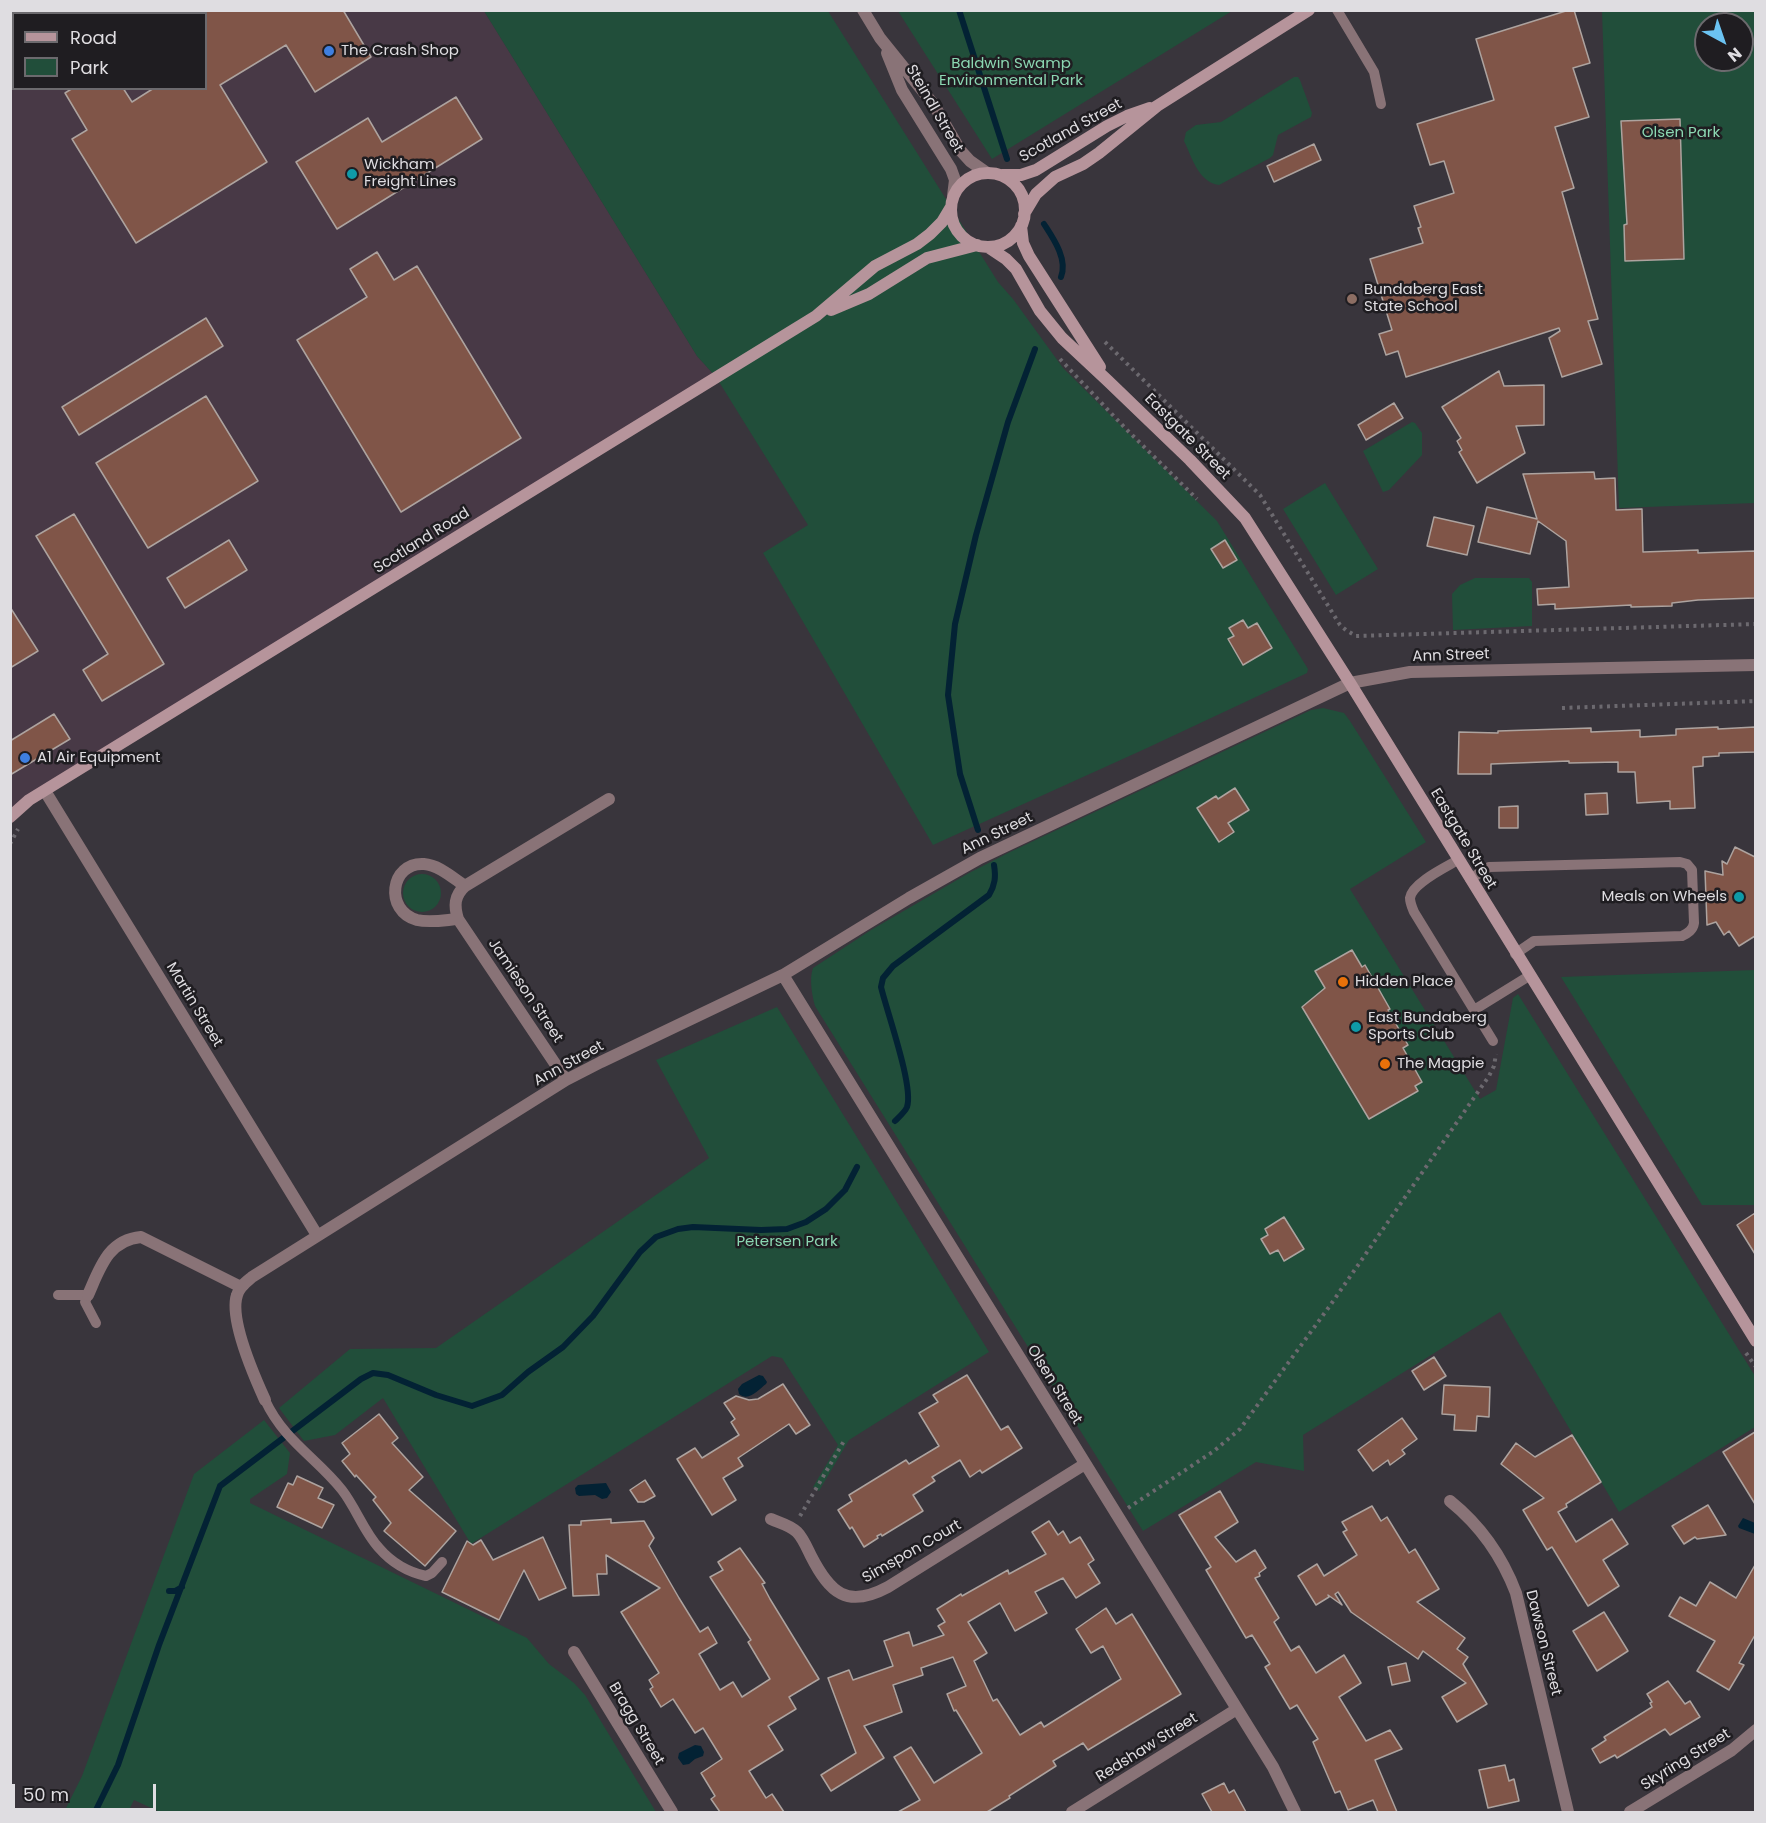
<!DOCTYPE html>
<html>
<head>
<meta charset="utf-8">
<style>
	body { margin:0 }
	#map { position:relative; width:1766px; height:1823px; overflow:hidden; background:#39353c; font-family:Poppins,sans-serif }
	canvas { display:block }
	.frame { position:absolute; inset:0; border:12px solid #dfdde1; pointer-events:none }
	.legend { position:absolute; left:12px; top:12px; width:195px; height:78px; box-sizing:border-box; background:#1f1d21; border:2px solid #6c6a6e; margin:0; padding:8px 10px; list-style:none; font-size:18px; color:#dfdde1 }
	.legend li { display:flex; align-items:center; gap:12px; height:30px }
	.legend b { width:30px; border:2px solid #6c6a6e }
	.north { position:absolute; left:1694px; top:12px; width:60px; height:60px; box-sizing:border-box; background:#1f1d21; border:2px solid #6c6a6e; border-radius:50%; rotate:140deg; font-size:16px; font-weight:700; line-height:24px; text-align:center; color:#dfdde1 }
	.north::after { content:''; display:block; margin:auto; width:21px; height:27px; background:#6bc3f2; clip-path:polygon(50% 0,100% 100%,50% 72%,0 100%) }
	.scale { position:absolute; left:12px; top:1784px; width:144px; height:27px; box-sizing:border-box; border:3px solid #dfdde1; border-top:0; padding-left:8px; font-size:18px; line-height:21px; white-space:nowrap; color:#dfdde1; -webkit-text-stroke:4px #1f1d21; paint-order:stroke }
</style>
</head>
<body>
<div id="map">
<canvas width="1766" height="1823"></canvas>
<div class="frame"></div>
<ul class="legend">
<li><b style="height:8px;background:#b6949b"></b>Road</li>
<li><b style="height:16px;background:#214e3a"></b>Park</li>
</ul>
<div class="north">N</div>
<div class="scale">50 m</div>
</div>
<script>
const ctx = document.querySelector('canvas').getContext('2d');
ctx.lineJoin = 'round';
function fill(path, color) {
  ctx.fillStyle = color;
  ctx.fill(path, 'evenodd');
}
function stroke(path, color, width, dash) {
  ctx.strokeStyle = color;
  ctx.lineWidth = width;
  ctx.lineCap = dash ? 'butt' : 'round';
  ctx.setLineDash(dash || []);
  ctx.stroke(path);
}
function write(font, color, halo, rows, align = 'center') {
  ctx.font = font + ' Poppins,sans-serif';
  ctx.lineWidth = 5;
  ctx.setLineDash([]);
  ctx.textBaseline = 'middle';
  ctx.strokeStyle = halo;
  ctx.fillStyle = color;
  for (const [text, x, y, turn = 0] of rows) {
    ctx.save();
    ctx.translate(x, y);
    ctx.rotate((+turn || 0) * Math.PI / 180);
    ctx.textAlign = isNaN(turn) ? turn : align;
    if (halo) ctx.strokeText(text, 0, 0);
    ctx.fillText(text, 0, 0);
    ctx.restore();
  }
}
const industrial = new Path2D(`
	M11,11H484L697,356L716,377L11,815ZM14,14H206V88H14Z`);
const green = new Path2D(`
	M484,11H828L998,282L1013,299L1063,368L1217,521L1308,669L1307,673L1147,748L933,845L763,553L808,525L716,377L697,356Z
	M898,11H1232L992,159Z
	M1602,11H1755V503L1619,508ZM1706,24H1742V60H1706Z
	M1294,77H1298L1300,80L1312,113L1311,117L1278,135L1273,155L1270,158L1219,185C1198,182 1192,157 1184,141L1186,132L1196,125L1221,122Z
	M1412,422L1415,423L1422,433V455L1389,490L1383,492L1363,451Z
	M1325,483L1378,569L1336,595L1283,509Z
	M1475,578H1529L1532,582V626L1453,630L1452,594L1460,585Z
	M1323,708L1344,713L1350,721L1426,842L1350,889L1480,1099L1496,1090L1513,998L1518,994L1755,1376V1427L1619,1512L1500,1312L1303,1435L1304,1471L1256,1462L1143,1531L815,1006C812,995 809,979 813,968L871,930L969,873L1008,853L1311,710Z
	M403 893a19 19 0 1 1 38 0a19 19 0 1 1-38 0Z
	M1755,970V1205H1702L1561,977Z
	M777,1007L989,1352L849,1440L819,1491L813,1487L838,1445L782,1358L772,1356L471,1544L383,1398L335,1435L304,1441L279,1408L350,1349L436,1348L709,1158L656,1060Z
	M264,1420L290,1453L287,1474L250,1499V1503L527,1638L549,1664L574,1683L585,1695L656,1812H160L134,1800L128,1812H64L82,1776L194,1474Z`);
const water = new Path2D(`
	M759,1375L763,1376L767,1382L766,1384C758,1390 749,1402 739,1394L738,1389L742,1384Z
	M606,1483L611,1492L607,1498L602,1499L595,1495L579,1496L576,1494L575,1488L578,1485Z
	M1743,1518L1755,1523V1534L1739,1528L1738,1526Z
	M695,1745L701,1746L704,1752L703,1756L695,1759L689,1764L683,1765L678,1758L679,1753Z`);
const stream = new Path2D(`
	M959,10L1007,159
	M1044,224C1053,238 1068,259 1061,277
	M978,830L960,774L948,695L955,624L976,535L1008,422L1035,349
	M895,1121C899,1117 905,1112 907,1107C914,1087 887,1012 881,987L883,978L893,966L989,895C995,885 996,877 994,865
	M169,1591H175L182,1587
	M95,1812L118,1765L159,1645L220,1486L361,1379L373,1373L388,1375L436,1395L472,1406L502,1395L528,1372L563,1347L593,1316L640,1252L656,1237L678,1229L693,1227L761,1230L787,1229L806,1222L826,1209L845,1190L857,1167`);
const building = new Path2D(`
	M206,10H343L371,57L315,92L286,45L220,85L267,162L136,243L72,139L87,130L65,93L73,88H123L132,102L154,88H206Z
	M1569,10H1574L1590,63L1573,68L1589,117L1555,127L1574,188L1562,192L1598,319L1588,321L1602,364L1562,377L1549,338L1560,331L1559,328L1406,377L1398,351L1386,355L1379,334L1392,330L1370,259L1423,243L1418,228L1421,227L1414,206L1454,193L1444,161L1430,165L1417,124L1494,100L1476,39Z
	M456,97L482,139L337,229L296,162L368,118L382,142Z
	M1680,119L1684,259L1625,261L1624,225L1627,224L1621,121Z
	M1314,144L1321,160L1274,182L1267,166Z
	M377,252L394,280L417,266L521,438L401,512L297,340L367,297L350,269Z
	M206,318L223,346L79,435L62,407Z
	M1499,371L1504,386L1544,385V425L1516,426L1525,453L1477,483L1459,452L1462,450L1457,441L1461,438L1442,407Z
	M206,396L258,481L148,548L96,463Z
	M1394,403L1403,418L1366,440L1358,425Z
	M1594,472L1595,479L1615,478L1616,510L1642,509L1643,552L1698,550V553L1755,551V598L1698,600L1672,603V606L1631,607V605L1555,609V604L1538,605L1537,589L1569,587L1566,541L1538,521L1530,554L1478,542L1487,507L1537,519L1523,474Z
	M74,514L164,664L102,701L83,670L108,654L36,536Z
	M1434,517L1474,526L1467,555L1427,546Z
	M229,540L247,570L185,608L167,578Z
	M1225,540L1237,560L1223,568L1211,549Z
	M10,607L38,651L10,668Z
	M1243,620L1248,628L1257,623L1272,648L1243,665L1228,639L1234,636L1229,628Z
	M54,714L70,739L10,775V741Z
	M1718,727V729L1755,727V752L1719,753V756L1703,757V766L1693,767L1695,808L1670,809V801L1637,803L1635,772H1618V762L1569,763V761L1491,764V774H1458L1459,732L1498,733V731L1591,728V732L1640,730V737L1676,735V729Z
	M1235,788L1249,810L1228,823L1234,832L1219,842L1197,808L1216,796L1218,799Z
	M1607,793L1608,814L1586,815L1585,794Z
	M1518,806V828H1499V807Z
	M1735,847L1755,857V936L1739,946L1729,931L1724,935L1716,922L1707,925L1705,871L1723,875L1722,861L1727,864Z
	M1352,950L1362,967L1365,965L1390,1009L1388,1010L1408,1045L1403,1048L1422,1082L1415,1086L1418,1091L1369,1119L1302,1007L1325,988L1315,971Z
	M1755,1213V1254L1737,1225Z
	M1284,1217L1304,1249L1284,1261L1278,1250L1270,1254L1261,1239L1268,1235L1265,1229Z
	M1434,1357L1446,1376L1424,1390L1412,1371Z
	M967,1375L1001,1430L1008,1426L1022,1448L982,1473L980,1470L970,1477L960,1460L932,1477L935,1481L913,1495L923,1511L882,1536L881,1534L877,1536L878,1538L864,1547L852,1527L850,1529L838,1510L852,1501L849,1495L906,1460L909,1464L939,1446L919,1413L938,1402L933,1395Z
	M783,1384L810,1425L796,1434L789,1424L738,1458L743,1466L723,1478L736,1500L712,1515L677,1459L695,1448L702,1458L739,1435L731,1422L735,1419L724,1403L736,1396L749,1400L758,1399Z
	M1444,1385L1490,1387L1489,1417L1477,1416L1476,1431L1454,1430L1455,1415L1442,1414Z
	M379,1414L398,1438L392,1443L423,1477L409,1490L456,1531L425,1566L384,1531L391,1523L373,1500L376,1497L356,1475L355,1477L342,1461L350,1454L342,1443Z
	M1402,1418L1417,1439L1402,1450L1405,1454L1390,1465L1388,1460L1373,1471L1358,1450Z
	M1755,1432V1504L1723,1452Z
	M1572,1435L1601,1482L1566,1504L1567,1507L1558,1512L1576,1542L1612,1519L1628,1544L1603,1560L1619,1586L1588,1606L1552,1547L1547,1550L1523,1510L1544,1498L1501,1464L1516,1443L1535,1457Z
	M297,1476L323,1488L318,1498L334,1505L322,1528L277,1507L288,1483L293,1485Z
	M645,1480L655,1496L644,1502H638L630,1490Z
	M1220,1491L1238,1522L1215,1537L1236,1562L1255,1550L1266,1568L1259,1573L1260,1576L1255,1578L1279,1618L1274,1622L1291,1651L1299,1646L1316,1673L1344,1655L1361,1683L1339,1697L1366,1741L1390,1730L1402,1749L1375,1760L1397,1812H1378L1373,1800L1348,1810L1340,1791L1335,1793L1313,1742L1318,1739L1297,1705L1290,1709L1265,1667L1270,1664L1252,1635L1246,1638L1206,1570L1211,1567L1179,1515Z
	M1708,1505L1726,1535L1697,1539L1695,1537L1684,1544L1672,1526Z
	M1372,1506L1381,1521L1387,1517L1409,1553L1415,1549L1439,1589L1417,1602L1465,1638L1457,1649L1468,1657L1463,1664L1487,1704L1457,1722L1442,1697L1466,1683L1423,1651L1418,1659L1351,1612L1338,1592L1335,1594L1342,1605L1328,1595L1329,1597L1316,1605L1298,1576L1317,1564L1324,1576L1357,1555L1343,1532L1347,1530L1342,1522Z
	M611,1519V1523L644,1521L654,1538L649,1546L679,1598L700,1632L708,1627L717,1643L699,1654L720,1690L733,1682L742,1697L770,1679L748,1642L751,1640L710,1577L723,1570L718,1562L740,1548L765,1583L762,1584L770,1599L819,1679L789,1697L796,1709L768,1726L783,1750L749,1771L766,1798L772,1794L784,1812H720L711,1799L715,1796L701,1773L722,1759L703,1728L695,1733L673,1699L661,1707L650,1689L653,1687L649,1680L659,1673L621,1612L660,1588L606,1555L607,1574H597L599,1595L573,1596L569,1525H581V1521Z
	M1049,1521L1058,1535L1063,1531L1070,1543L1080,1537L1094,1560L1088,1564L1100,1583L1076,1598L1063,1578L1035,1592L1047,1613L1015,1631L1000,1603L968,1622L987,1653L974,1661L993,1701L997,1699L1020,1735L1041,1722L1044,1727L1121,1679L1103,1646L1091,1653L1076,1629L1106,1608L1116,1624L1132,1614L1181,1694L1088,1750L1083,1743L1053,1761L1056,1766L1009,1796L1010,1798L987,1812H898L920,1800L894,1757L911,1747L934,1783L982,1753L956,1710L954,1711L947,1694L966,1686L953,1657L921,1668L923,1675L893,1685L902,1712L864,1726L884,1758L831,1791L821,1775L856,1753L828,1678L849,1670L853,1680L893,1666L884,1641L909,1632L913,1646L944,1635L938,1626L945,1622L937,1609L961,1594L962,1596L1008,1570L1009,1574L1046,1554L1032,1532Z
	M543,1537L566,1588L539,1600L524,1570L499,1620L442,1592L467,1541L473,1545L481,1540L493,1560Z
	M1755,1565V1635L1739,1663L1744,1665L1729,1690L1697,1671L1715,1641L1669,1616L1680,1597L1696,1606L1710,1582L1736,1598Z
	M1604,1612L1628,1651L1597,1671L1573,1631Z
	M1406,1663L1410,1681L1392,1685L1388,1667Z
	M1668,1681L1685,1704L1690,1701L1700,1717L1670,1735L1665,1729L1617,1758L1615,1755L1600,1763L1592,1749L1606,1740L1604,1737L1652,1707L1650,1703L1652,1702L1647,1694Z
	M1505,1765L1509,1781L1514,1779L1519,1801L1488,1808L1479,1770Z
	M1224,1783L1229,1793L1234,1790L1246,1812H1212L1202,1794Z`);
const path = new Path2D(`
	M1105,342L1260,495L1340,625L1346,630L1356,636L1756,624
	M1060,359L1126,429L1197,499
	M1562,708L1756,701
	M10,844L18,829
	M1746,1353L1756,1367
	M1128,1508L1214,1451L1240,1429L1329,1307L1489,1076L1494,1066L1496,1054
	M800,1516L844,1441`);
const lane = new Path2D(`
	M1337,10L1374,72L1381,104
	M1458,860C1446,867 1412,883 1410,898C1410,903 1412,907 1414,912L1474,1010L1529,976
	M1470,879L1489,867L1680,862L1687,864L1692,870L1694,923C1693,930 1688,933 1682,936L1534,941L1515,954
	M1474,1010L1493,1041
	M58,1295H88L85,1302L96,1323
	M265,1400C284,1441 317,1458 342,1490C356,1508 364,1532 379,1548C391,1562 408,1572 426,1576L432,1573L442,1562`);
const street = new Path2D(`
	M863,10L880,38L934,105L960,150L970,161L987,173
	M887,53L902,90L951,169L955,180L953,196
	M45,791L317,1235
	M458,919C445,920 430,923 417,920C384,911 390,862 424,864C439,865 453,878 465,886
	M783,975L1273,1767L1295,1812
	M566,1080L458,919C454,906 454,896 465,886L609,799
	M88,1295C100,1268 108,1240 141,1237L241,1287
	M265,1400C255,1378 229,1319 237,1295C239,1287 246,1282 252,1277L566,1080L601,1062L783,975L909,898L980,858L1350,683L1410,672L1756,665
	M1450,1501C1481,1526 1502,1556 1516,1593L1568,1812
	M771,1519C780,1523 790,1525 797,1532C803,1538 807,1548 811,1556C830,1593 847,1609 888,1587L1085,1464
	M574,1652L672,1812
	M1072,1812L1237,1709
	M1630,1812L1732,1750L1756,1730`);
const secondary = new Path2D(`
	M951 210a37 37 0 1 1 74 0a37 37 0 1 1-74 0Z
	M1002,175H1021L1036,170L1107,126L1127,116L1150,108
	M1024,214L1036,194L1055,177L1083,164L1099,153L1157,106L1309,10
	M1021,226L1023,243L1029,256L1100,367
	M988,247L1006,259L1016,269L1040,311L1062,338L1108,381L1190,460L1245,518L1350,683L1756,1341
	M831,310L869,294L927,258L977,245
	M10,817L29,800L816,316L875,266L917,244L930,234L942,222L951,207`);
const markers = [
	[329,51,6,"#3f7fe0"],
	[352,174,6,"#0f9aa8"],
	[1352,299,6,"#8d6e63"],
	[25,758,6,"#3f7fe0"],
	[1739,897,6,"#0f9aa8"],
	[1343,982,6,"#e8710a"],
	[1356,1027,6,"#0f9aa8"],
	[1385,1064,6,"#e8710a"]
];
const poiNames = [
	["The Crash Shop",341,51],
	["Wickham",364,165],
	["Freight Lines",364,182],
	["Bundaberg East",1364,290],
	["State School",1364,307],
	["A1 Air Equipment",37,758],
	["Meals on Wheels",1727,897,"right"],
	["Hidden Place",1355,982],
	["East Bundaberg",1368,1018],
	["Sports Club",1368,1035],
	["The Magpie",1397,1064]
];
const parkNames = [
	["Baldwin Swamp",1011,64],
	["Environmental Park",1011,81],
	["Olsen Park",1681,133],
	["Petersen Park",787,1242]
];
const streetNames = [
	["Steindl Street",934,109,60],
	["Scotland Street",1071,131,-29],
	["Eastgate Street",1187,437,45],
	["Scotland Road",422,541,-32],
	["Ann Street",1451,656,-2],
	["Ann Street",997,834,-26],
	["Eastgate Street",1463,839,59],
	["Jamieson Street",525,991,56],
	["Martin Street",194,1005,59],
	["Ann Street",569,1064,-29],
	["Olsen Street",1054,1385,58],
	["Simspon Court",912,1552,-30],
	["Dawson Street",1543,1643,76],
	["Bragg Street",636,1724,59],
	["Redshaw Street",1147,1748,-32],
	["Skyring Street",1686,1760,-32]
];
fill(industrial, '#483946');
fill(green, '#214e3a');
fill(water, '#032234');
stroke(stream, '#032234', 6);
fill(building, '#805548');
stroke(building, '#ada39f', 1.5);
stroke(path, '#6c696f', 4, [3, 4.5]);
stroke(lane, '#897377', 10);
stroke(street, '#897377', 12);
stroke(secondary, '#b6949b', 12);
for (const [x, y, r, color] of markers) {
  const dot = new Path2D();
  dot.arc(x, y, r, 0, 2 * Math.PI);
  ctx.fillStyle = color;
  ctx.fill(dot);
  stroke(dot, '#1f1d21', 2);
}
write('15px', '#dfdde1', '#1f1d21', poiNames, 'left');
write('15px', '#8bd7b2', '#1f1d21', parkNames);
write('15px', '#dfdde1', '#1f1d21', streetNames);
</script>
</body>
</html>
